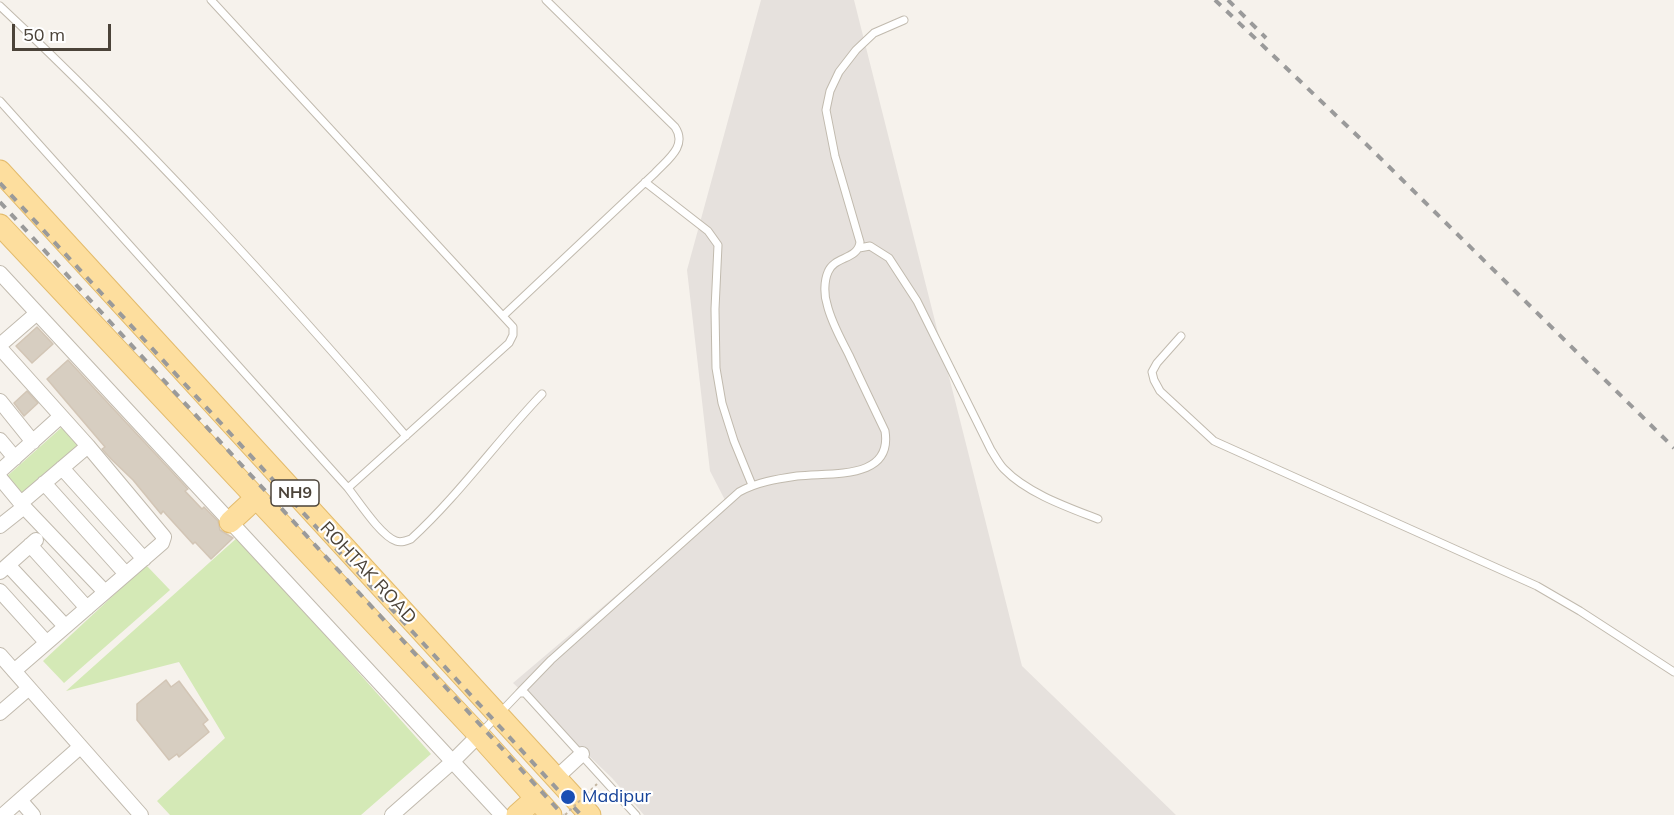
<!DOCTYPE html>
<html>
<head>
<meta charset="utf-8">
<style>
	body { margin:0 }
	#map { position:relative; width:1674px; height:815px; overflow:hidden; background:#f6f2ec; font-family:Mulish,sans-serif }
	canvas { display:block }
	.scale { position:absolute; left:12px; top:24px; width:99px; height:27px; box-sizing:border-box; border:3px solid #4b4339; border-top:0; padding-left:8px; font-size:18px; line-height:21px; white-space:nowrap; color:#4b4339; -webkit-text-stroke:4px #fff; paint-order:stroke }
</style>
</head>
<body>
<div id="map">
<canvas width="1674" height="815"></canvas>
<div class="scale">50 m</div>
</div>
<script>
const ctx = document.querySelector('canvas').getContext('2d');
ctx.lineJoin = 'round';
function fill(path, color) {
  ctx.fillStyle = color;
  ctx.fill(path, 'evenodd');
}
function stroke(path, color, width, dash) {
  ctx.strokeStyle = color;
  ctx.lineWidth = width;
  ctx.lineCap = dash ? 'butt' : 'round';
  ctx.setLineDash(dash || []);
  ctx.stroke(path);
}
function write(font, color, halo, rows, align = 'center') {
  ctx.font = font + ' Mulish,sans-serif';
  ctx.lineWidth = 4.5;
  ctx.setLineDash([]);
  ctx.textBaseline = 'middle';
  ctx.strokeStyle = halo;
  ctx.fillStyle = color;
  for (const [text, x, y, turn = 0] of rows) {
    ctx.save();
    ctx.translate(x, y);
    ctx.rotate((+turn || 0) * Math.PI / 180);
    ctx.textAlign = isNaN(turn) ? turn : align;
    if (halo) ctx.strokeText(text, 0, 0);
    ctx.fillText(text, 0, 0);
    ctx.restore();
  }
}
const industrial = new Path2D(`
	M761,0H854L1022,666L1176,815H644L612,778L513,683L726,502L710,471L687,270Z`);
const green = new Path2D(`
	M62,427L80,447L22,497L5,478Z
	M238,537L431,754L361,815H170L157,801L225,738L179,662L66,691Z
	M146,565L170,590L64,683L43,661Z`);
const building = new Path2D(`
	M37,327L53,344L32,363L16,346Z
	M68,360L188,489L185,491L202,509L204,507L218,521L220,530L233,538L211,559L195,542L193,544L163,511L161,514L133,480L111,459L102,449L105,447L47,379Z
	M27,391L38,403L24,416L14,403Z
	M166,680L171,687L179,681L208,720L203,724L209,732L179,757L177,754L169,760L137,720V704Z`);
const lane = new Path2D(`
	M0,6C144,141 277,287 406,436
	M0,101L348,488L509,343L513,335V327L211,0
	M645,182L708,231L718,245L715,309L716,368L722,403L734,441L752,485
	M859,248L870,246L889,258L917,301L991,450C995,456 999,464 1004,469C1027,493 1067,507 1098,519
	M503,316L655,173C667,160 688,146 675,127L546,0
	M1181,336L1157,363L1152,372L1154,380L1160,391L1214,441L1537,586L1580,611L1674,672
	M348,488C359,502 381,536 396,541C401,543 406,541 411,539C459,495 497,441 542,394
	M519,693L551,660L739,492C757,482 777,479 797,476C830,472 893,481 885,431C873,406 861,381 849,355C841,339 831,322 827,304C824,295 824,281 828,272C834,256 858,260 860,242L835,156L826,110L830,91L839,72L856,50L874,33L904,20
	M480,734L519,693H525L636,815`);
const street = new Path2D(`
	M0,273L502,815
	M0,345L37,313
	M0,348L88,446L21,503
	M0,401L33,442
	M0,440L15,458
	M62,468L144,559
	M0,471L61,416
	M0,478L24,507L105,592
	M44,483L126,574
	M0,526L24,507
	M30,545L87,608
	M8,565L65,626
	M0,572L36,540
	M0,591L46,642
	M0,655L141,815
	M14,671L162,543L164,537L88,446
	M0,713L29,688
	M556,778L582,754
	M20,800L33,815
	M3,815L80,747
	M392,815L451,763L479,735`);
const primary = new Path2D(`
	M0,171L590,815
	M0,225L479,735L551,815
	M230,522L256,498
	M517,815L536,798`);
const rail = new Path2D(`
	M1215,0L1366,144L1674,448
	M1228,0L1266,38
	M0,183L581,815
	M0,202L563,815`);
const pathBridge = new Path2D(`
	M565,815L597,784`);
const markers = [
	[568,797,8,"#1a4fb4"]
];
const shields = [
	[295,493,48]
];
const shieldNames = [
	["NH9",295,493]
];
const streetNames = [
	["ROHTAK ROAD",368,573,47]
];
const transitNames = [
	["Madipur",582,797]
];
fill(industrial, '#e6e1dd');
fill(green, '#d4e9b6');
fill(building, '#d7cec1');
stroke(building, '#d2c5b5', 1.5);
stroke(lane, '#c1baae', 9);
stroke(street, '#c1baae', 16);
stroke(primary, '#e3bb6c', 23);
stroke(lane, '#fff', 7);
stroke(street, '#fff', 14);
stroke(primary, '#fdde9e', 21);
stroke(rail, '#9a9a9a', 4, [8, 8]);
stroke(pathBridge, '#c3b5a0', 2, [3, 3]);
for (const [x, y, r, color] of markers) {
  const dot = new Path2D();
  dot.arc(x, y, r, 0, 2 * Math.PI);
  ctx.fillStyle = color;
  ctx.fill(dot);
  stroke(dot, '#fff', 2);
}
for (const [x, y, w] of shields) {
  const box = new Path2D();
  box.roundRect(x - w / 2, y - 13, w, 26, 4.5);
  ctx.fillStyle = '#fff';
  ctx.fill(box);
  stroke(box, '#4b4339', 1.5);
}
write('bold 16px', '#4b4339', null, shieldNames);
write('18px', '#4b4339', '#fff', streetNames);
write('18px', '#164399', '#fff', transitNames, 'left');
</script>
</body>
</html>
